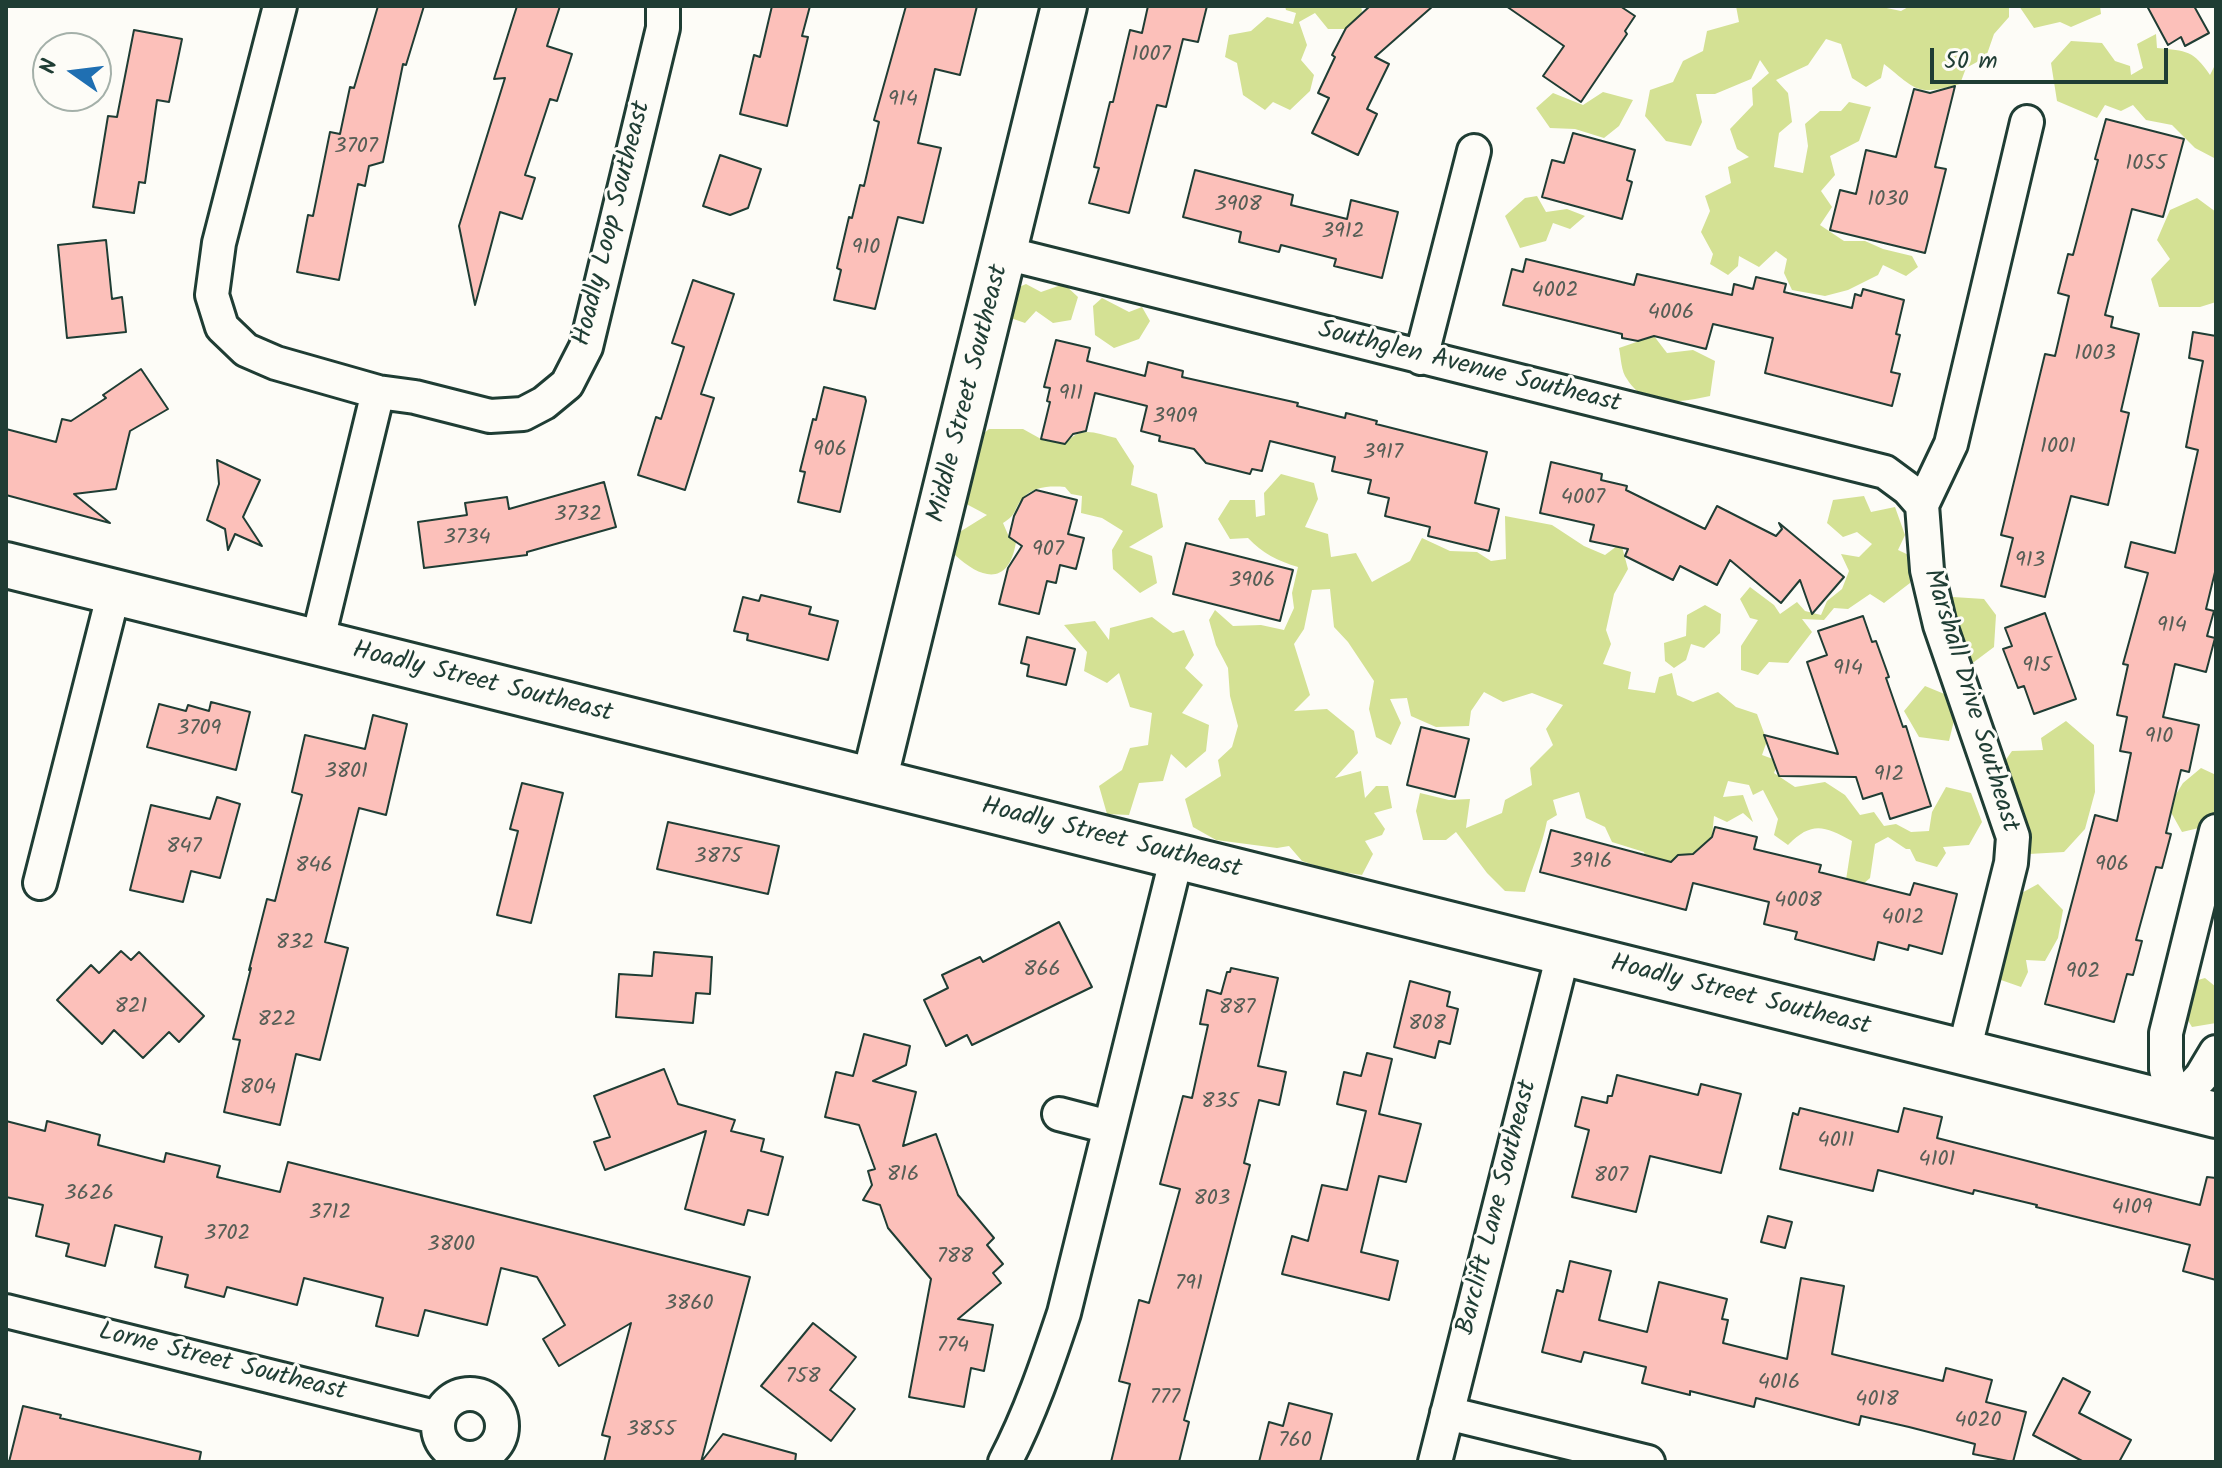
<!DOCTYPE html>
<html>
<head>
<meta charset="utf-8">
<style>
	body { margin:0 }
	#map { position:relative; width:2222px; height:1468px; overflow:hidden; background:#fdfcf7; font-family:Kalam,sans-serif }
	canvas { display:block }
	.frame { position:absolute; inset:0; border:8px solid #1f3d34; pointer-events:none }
	.north { position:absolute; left:32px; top:32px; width:80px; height:80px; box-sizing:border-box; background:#fdfcf7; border:2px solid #a4b0a9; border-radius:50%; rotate:284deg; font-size:22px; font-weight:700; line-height:32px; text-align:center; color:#1f3d34 }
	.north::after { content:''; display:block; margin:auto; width:28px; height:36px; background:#1f6fb2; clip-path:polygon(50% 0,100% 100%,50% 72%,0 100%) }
	.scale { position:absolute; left:1930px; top:48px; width:238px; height:36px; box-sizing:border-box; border:4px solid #1f3d34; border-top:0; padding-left:10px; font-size:24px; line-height:28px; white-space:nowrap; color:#1f3d34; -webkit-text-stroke:6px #fdfcf7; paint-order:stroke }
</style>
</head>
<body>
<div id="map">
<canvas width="2222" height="1468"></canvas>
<div class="frame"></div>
<div class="north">N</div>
<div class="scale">50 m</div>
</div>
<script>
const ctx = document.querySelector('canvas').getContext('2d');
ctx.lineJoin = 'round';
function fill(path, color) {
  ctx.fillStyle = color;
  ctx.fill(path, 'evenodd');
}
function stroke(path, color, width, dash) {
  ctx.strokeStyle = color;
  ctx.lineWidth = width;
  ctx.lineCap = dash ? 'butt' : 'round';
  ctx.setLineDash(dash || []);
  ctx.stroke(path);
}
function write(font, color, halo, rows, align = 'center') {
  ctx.font = font + ' Kalam,sans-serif';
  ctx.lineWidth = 6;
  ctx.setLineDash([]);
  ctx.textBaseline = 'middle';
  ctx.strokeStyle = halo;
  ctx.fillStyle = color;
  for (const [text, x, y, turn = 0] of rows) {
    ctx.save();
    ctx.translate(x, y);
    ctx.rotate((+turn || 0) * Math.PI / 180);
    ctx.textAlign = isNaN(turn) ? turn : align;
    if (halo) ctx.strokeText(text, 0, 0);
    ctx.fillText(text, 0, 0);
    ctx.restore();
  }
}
const green = new Path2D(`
	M1285,6H1361L1362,11L1352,29H1328L1315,13L1299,22L1307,45L1301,60L1314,75L1310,91L1290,110L1273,102L1265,110L1243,95L1237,63L1225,57L1229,35L1251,31L1267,17L1293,24L1296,13L1286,10Z
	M1736,6H1877L1901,11L1910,6H2009V17L1994,34L1986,57L1966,68L1960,84C1916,96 1918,91 1884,64L1881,78L1866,87L1852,78L1841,44L1826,39L1808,65L1776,80L1788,93L1792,122L1779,133L1774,167L1803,173L1808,146L1805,124L1820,111H1841L1849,102L1871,107L1859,141L1830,156L1835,175L1821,191L1832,207L1820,225L1844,241H1865L1883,249L1912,256L1918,267L1906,276L1883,265L1878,275L1848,290L1825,296L1792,290L1784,273L1787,259L1776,251L1759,267L1739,256L1738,266L1728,275L1710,264L1713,254L1701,232L1710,211L1705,196L1731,183L1728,167L1749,157L1737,149L1730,129L1753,105L1752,88L1769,73L1760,60L1751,79L1715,94H1696L1702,122L1691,146L1666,141L1645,116L1650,90L1673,82L1683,61L1703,51L1707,31L1739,22Z
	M2019,6H2100L2101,14L2071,27L2060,22L2034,28Z
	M2156,34L2157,48C2187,51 2193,50 2210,75L2216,63V159L2195,148L2172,125L2146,120L2133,105L2121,111L2105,105L2097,118L2057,101L2051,63L2071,41L2102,43L2115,61L2130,66L2131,75L2143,68L2137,44Z
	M1603,92L1633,100L1619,126L1604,138L1575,129L1550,128L1536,108L1553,93L1583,105Z
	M1537,196L1546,212L1567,209L1585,216L1570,229L1553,223L1546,241L1520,248L1505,216L1525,198Z
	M2197,198L2216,212V302L2200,307H2159L2151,279L2170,259L2157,240L2170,210Z
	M1026,284L1041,292L1064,284L1078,297L1071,320L1053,323L1036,311L1025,323L1005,316L1008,292Z
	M1102,298L1129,312L1142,307L1150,321L1139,339L1114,348L1095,335L1093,306Z
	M1654,336L1667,353L1693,350L1715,361L1710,396C1680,402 1646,410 1627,379C1621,372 1621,357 1619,348Z
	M989,429H1023L1041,439L1065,444C1081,425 1094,433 1116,438L1134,466L1131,485L1157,494L1163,527L1129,547L1152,556L1157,583L1140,593L1113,569L1112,550L1123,531L1102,518L1081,513L1082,496L1071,494L1065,487C1050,486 1034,486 1023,498C1013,509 1019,513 1003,523L1009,537L1016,542C1009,586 982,580 955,555L958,533L987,515L957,499L946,465Z
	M1281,474L1314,483L1318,499L1305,527L1328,534L1331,557L1356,553L1372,582L1410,561L1422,538L1450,551L1477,552L1491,561L1506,559L1505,516L1552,525L1584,546L1605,555L1621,543L1628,569L1614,594L1606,630L1611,644L1603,664L1631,672L1628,689L1655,693L1659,677L1672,673L1677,695L1693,702L1718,692L1736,707L1757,714L1767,741L1762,755L1773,759L1776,768L1774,773L1795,787L1825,782L1845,795L1860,815L1874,812L1884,826L1896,824L1911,832L1929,831L1932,812L1946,787L1971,793L1982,822L1969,845L1943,847L1946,853L1937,867L1916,861L1910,849H1906L1888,837L1875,844L1870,878L1862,885L1844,893L1852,841C1824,826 1812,821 1788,845L1774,835L1778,819L1763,790L1753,795L1749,785L1728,781L1723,797L1743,795L1753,822L1743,813L1727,822L1714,816L1712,837L1693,854L1678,855L1663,870H1649L1644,852L1612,842L1605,827L1586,818L1579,792L1553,800L1557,815L1547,821C1542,847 1532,867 1525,892L1505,891L1487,873L1456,832L1446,840H1423L1416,811L1420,793L1449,800L1470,799L1466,828L1502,813L1505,800L1532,785L1530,768L1553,745L1546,729L1563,705L1532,693L1503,702L1484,692L1471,711L1469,726L1436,727L1411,716L1407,698L1390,699L1401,723L1391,745L1376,737L1369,709L1374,681L1348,642L1334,627L1330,589L1312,590L1304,629L1294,644L1310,695L1294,711L1327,709L1354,731L1358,753L1335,778L1361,771L1365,798L1376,786H1388L1392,808L1374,813L1385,829L1382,835L1365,841L1373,854L1362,875L1329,870L1302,861L1289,846L1277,848L1216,840L1193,827L1185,799L1221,776L1218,760L1232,747L1238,726L1230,696L1228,668L1216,645L1209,620L1215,610L1233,626L1261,625L1284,630L1294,608L1292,593L1298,567C1278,561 1262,553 1248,538L1230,539L1218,519L1230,500H1255L1256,517L1265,515L1264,493Z
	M1864,496L1871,512L1895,507L1905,535L1898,550L1913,557L1910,583L1884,603L1870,594L1848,609L1834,608L1824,620L1802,619L1812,632L1788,663L1769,662L1758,675L1741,670V646L1758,620L1750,618L1740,599L1750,587L1774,605L1780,614L1797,602L1805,611L1821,615L1827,601L1842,589L1849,571L1841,554L1859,557L1872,544L1857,532L1843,537L1827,523L1833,500Z
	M1953,597L1984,599L1996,615L1994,647L1970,665L1935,631Z
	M1705,605L1721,614L1720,633L1704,648L1691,644L1686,660L1674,668L1665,661L1664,643L1686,636L1687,615Z
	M1152,617L1173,633L1184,630L1194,655L1185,668L1203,685L1182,713L1209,725L1206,751L1186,768L1171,754L1163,781L1139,783L1129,815L1107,814L1099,786L1122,770L1130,748L1148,745L1152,713L1130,707L1119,673L1107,683L1084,671L1087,652L1064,625L1095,621L1109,640L1110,628Z
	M1925,686L1959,700L1949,741L1919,737L1904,711Z
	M2066,721L2094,745L2095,792L2085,829L2064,852L2029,854L1994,822L1988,785L2012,751L2043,750L2041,738Z
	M2201,768L2216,775V824L2182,832L2168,807L2183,783Z
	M2038,884L2063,910L2058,938L2045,961L2026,960L2028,972L2021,987L2001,980L1994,958L2008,941L2001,929L2007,901Z
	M2205,978L2216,987V1023L2192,1027L2178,1004L2180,985Z`);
const building = new Path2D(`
	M378,6H424L406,65L403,64L383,162L369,166L365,186L358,184L339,280L297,272L308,215L313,216L330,132L340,134L350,87L354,88Z
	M517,6H560L547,46L572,54L557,101L550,99L525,175L535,178L522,219L500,212L475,305L459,226L505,78L494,79Z
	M772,6H810L802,36L808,37L787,126L740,114L754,55L760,57Z
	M906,6H977L960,75L935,69L918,143L941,148L923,223L898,217L875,309L834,300L841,270L837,268L849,217L852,218L860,185L864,186L879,122L874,120Z
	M1148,6H1207L1198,42L1183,39L1166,107L1157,105L1129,213L1089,203L1099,168L1094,167L1110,102H1113L1130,30L1142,33Z
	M1370,6H1433L1375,57L1389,64L1367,109L1377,114L1358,155L1312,133L1329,98L1318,93L1335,57L1332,55L1346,28Z
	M1506,6H1620L1635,16L1625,31L1627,34L1581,102L1543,76L1564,46Z
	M2147,6H2194L2209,33L2185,46L2181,37L2168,45Z
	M134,30L182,39L169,102L157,100L145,183L139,182L134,213L93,207L108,116L117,117Z
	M1955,86L1935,167L1946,169L1925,253L1830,230L1840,190L1856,194L1866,150L1896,157L1914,89L1930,93Z
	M2106,119L2184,139L2163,217L2132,209L2105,315L2113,317L2111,327L2139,334L2121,411L2129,413L2108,505L2071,496L2045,597L2001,586L2013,538L2001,535L2045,354L2055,356L2069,296L2058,293L2068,254L2073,255L2098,160L2095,159Z
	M1573,133L1635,150L1627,180L1632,182L1622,219L1542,197L1552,160L1564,163Z
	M720,155L761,169L748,208L730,215L703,206Z
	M1195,170L1293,195L1291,205L1347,219L1351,200L1398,212L1382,278L1334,266L1336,259L1281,245L1279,252L1239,242L1241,232L1183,217Z
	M106,240L112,299L122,297L126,332L67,338L58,245Z
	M1526,259L1634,285L1637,274L1732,295L1734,284L1753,289L1756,277L1786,284L1784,292L1852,308L1855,294L1861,296L1863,289L1904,300L1896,334L1900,335L1891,372L1900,374L1892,406L1765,373L1773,338L1713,324L1706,349L1654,336L1638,341L1622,338V334L1503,305L1512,269L1523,272Z
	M693,280L734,294L701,394L714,398L685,490L638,475L656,417L661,419L684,347L672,343Z
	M2193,332L2216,336V568L2206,609L2214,611L2207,636L2215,638L2206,672L2175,664L2163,717L2199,725L2189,772L2181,770L2166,833L2171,834L2162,868L2156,867L2136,940L2142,941L2133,975L2127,974L2114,1022L2045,1004L2095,815L2117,821L2131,753L2120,751L2127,717L2117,715L2128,665L2123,664L2148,573L2125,567L2131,542L2175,553L2198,450L2186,447L2203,361L2189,358Z
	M1056,340L1090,348L1087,361L1145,376L1148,362L1183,371L1182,377L1298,403L1297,406L1345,418L1346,413L1377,421L1376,424L1487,452L1475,503L1499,509L1489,551L1428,536L1430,527L1385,516L1389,498L1368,493L1371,480L1332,471L1335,457L1270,441L1262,471L1252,469L1250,474L1206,463L1194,449L1159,441L1160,436L1141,431L1147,406L1095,393L1086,431L1073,434L1065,444L1041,439L1050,402L1047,401L1050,388L1044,387Z
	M141,369L168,409L130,431L116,489L74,494L110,523L6,495V429L56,442L62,419L71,421L106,398L103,395Z
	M824,387L865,397L866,401L840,512L798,502L805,472L800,471L813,419L816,420Z
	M217,460L260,480L243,517L262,546L235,534L228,550L225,529L207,520L219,484Z
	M1551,462L1602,474L1601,480L1627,486L1626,490L1705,529L1717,506L1776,536L1782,529L1779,523L1844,577L1812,614L1800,580L1781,603L1730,560L1717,585L1680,566L1673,580L1625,556L1628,549L1590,541L1594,525L1540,513Z
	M604,482L616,527L527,552V555L424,568L418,522L467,515L465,503L507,497L509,509Z
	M1036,490L1077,500L1068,534L1084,538L1076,569L1060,565L1056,583L1047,581L1039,614L999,604L1008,568L1022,546L1009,537L1014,516L1023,498Z
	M1186,543L1293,570L1280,621L1173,594Z
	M761,595L811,607L809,614L838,621L828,660L747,640L748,634L734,631L743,597L759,601Z
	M2045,613L2076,699L2034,714L2024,686L2018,688L2003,649L2012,646L2005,628Z
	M1863,616L1872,642L1876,641L1889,677L1886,678L1903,727L1906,726L1931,806L1890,819L1882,793L1863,799L1856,777L1779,776L1764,735L1838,754L1807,662L1827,655L1818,631Z
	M1027,637L1075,649L1066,685L1027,676L1029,665L1021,663Z
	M211,702L250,712L236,770L147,747L159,704L186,711L188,705L209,711Z
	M373,715L407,724L386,815L359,808L325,942L348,948L320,1060L296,1054L280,1125L224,1112L240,1040L233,1039L251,968L249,970L267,899L275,901L302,795L292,792L305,735L365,749Z
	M1421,727L1469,739L1455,797L1407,785Z
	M522,783L563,793L531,923L497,915L518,831L510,829Z
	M217,797L240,804L220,878L191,871L183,902L130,890L151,805L210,819Z
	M668,822L779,846L768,894L657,869Z
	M1715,827L1757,837L1754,849L1821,865L1819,872L1910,895L1914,883L1957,894L1942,954L1909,945L1908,950L1878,942L1874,960L1795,939L1797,932L1764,924L1769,902L1693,883L1686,910L1540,872L1551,830L1671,862L1678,855L1693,854L1712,837Z
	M1059,922L1092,987L972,1045L967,1035L946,1046L924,1000L948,988L942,975L980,957L983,962Z
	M121,951L131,960L139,952L204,1016L179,1042L169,1032L143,1058L114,1030L102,1044L57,1000L91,965L99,973Z
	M654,952L712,957L710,994L696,993L693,1023L616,1017L619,974L652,976Z
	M1231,968L1278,978L1258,1066L1286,1072L1279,1105L1259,1100L1244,1163L1250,1165L1184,1420L1189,1422L1179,1462H1111L1130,1384L1119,1381L1128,1345L1139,1300L1149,1303L1180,1189L1160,1184L1183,1096L1192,1098L1208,1025L1200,1024L1207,990L1221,994L1227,972H1230Z
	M1410,981L1450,992L1447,1006L1458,1009L1450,1044L1439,1041L1435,1058L1394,1047Z
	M864,1034L910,1046L906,1065L873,1081L916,1092L903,1146L936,1134L958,1195L994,1238L987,1245L1003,1264L993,1273L1001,1283L958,1319L993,1325L984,1371L971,1368L964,1407L909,1397L931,1279L888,1228L880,1205L863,1200L872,1185L868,1171L875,1169L859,1125L825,1117L836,1072L853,1076Z
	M1367,1053L1392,1059L1379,1114L1421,1124L1406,1182L1379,1176L1361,1252L1398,1261L1389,1300L1282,1274L1292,1236L1308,1241L1322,1185L1347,1190L1366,1111L1337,1104L1344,1072L1361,1076Z
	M664,1069L678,1104L735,1120L731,1131L764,1139L761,1151L783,1157L768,1215L748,1210L744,1225L685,1209L706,1131L605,1170L594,1142L610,1137L594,1096Z
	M1617,1075L1698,1095L1701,1084L1741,1094L1721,1173L1650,1156L1636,1212L1572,1197L1589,1130L1575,1126L1582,1097L1607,1103L1608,1096H1612Z
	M1800,1108L1898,1132L1904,1108L1942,1117L1937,1138L2200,1205L2207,1177L2216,1178V1280L2183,1271L2190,1245L2036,1207L2037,1205L1974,1190L1973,1194L1878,1170L1873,1191L1780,1169L1793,1113L1798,1115Z
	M6,1121L45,1131L47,1121L100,1135L98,1145L164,1162L166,1153L220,1166L217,1177L280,1192L288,1162L750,1277L701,1462H604L610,1437L602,1435L631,1323L559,1366L543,1339L565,1325L537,1277L501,1268L487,1325L425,1310L418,1336L376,1326L383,1298L304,1278L297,1305L227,1287L224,1297L185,1287L188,1275L155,1267L162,1237L115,1225L105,1266L66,1256L69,1244L36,1236L43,1205L6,1197Z
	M1768,1216L1792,1222L1785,1248L1761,1242Z
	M1570,1261L1611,1271L1599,1320L1647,1332L1659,1282L1727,1299L1722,1319L1728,1320L1723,1343L1787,1359L1801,1278L1844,1286L1832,1354L1943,1381L1946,1368L1992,1380L1986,1402L2026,1412L2013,1462L1973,1454L1975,1444L1909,1427L1861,1416L1859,1425L1756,1398L1754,1407L1690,1391V1395L1642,1383L1646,1367L1584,1352L1581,1362L1542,1352L1557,1290L1563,1292Z
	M813,1323L856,1357L830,1390L855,1409L831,1441L761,1386Z
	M2063,1378L2090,1392L2079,1413L2131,1440L2119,1462H2084L2033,1435Z
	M1289,1403L1332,1414L1320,1462H1259L1269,1422L1283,1426Z
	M23,1406L61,1415L60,1418L201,1452L199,1462H9Z
	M723,1434L796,1454L795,1462H701Z`);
const street = new Path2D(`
	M280,6L219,243L212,295L222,327L246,350L276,363L378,392L415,397L490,416L523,414L544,403L567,384L586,347L663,28V6
	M1005,253L1885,472L1908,489L1922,505
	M1421,358L1474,151
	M317,643L378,392
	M40,883L114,592
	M1964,1051L2011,863L2013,837L1940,625L1927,570L1922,505L1951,444L2027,122
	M2175,1105L2166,1069V1033L2216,831
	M2175,1105L2201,1077L2216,1052
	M1059,1114L1109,1127
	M6,1311L439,1418
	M438 1426a32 32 0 1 1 64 0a32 32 0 1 1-64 0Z
	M1447,1413L1648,1462
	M1005,1462C1030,1414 1047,1364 1064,1313L1177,856
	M1435,1462L1563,954`);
const secondary = new Path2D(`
	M6,565L2216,1115
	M874,781L1064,6`);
const numberNames = [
	["1007",1151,56],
	["914",903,101],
	["3707",356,148],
	["1055",2146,165],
	["1030",1888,201],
	["3908",1238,206],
	["3912",1343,233],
	["910",866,249],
	["4002",1555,292],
	["4006",1671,314],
	["1003",2095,355],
	["911",1071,395],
	["3909",1175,418],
	["1001",2058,448],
	["906",830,451],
	["3917",1383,454],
	["4007",1583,499],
	["3732",578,516],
	["3734",467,539],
	["907",1048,551],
	["913",2030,562],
	["3906",1252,582],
	["914",2172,627],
	["915",2037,667],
	["914",1848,670],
	["3709",199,730],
	["910",2159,738],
	["3801",346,773],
	["912",1889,776],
	["847",184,848],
	["3875",718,858],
	["3916",1591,863],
	["906",2112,866],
	["846",314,867],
	["4008",1798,902],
	["4012",1903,919],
	["832",295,944],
	["866",1042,971],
	["902",2083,973],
	["821",131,1008],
	["887",1237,1009],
	["822",277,1021],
	["808",1427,1025],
	["804",258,1089],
	["835",1220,1103],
	["4011",1836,1142],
	["4101",1937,1161],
	["816",903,1176],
	["807",1611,1177],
	["3626",89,1195],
	["803",1212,1200],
	["4109",2132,1209],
	["3712",330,1214],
	["3702",227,1235],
	["3800",451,1246],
	["788",955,1258],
	["791",1189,1285],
	["3860",689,1305],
	["774",953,1347],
	["758",803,1378],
	["4016",1779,1384],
	["777",1165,1399],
	["4018",1877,1401],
	["4020",1978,1422],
	["3855",651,1431],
	["760",1295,1442]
];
const streetNames = [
	["Hoadly Loop Southeast",614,224,-76],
	["Southglen Avenue Southeast",1469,369,14],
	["Middle Street Southeast",970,394,-76],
	["Hoadly Street Southeast",482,684,14],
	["Marshall Drive Southeast",1969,701,73],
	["Hoadly Street Southeast",1111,840,14],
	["Hoadly Street Southeast",1740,997,14],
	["Barclift Lane Southeast",1499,1208,-76],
	["Lorne Street Southeast",222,1364,14]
];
fill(green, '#d4e194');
fill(building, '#fcc0ba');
stroke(building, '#1f3d34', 2);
stroke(street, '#1f3d34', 38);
stroke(secondary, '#1f3d34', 50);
stroke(street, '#fdfcf7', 32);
stroke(secondary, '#fdfcf7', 44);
write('22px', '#565e56', null, numberNames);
write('26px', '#1f3d34', '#fdfcf7', streetNames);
</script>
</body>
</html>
